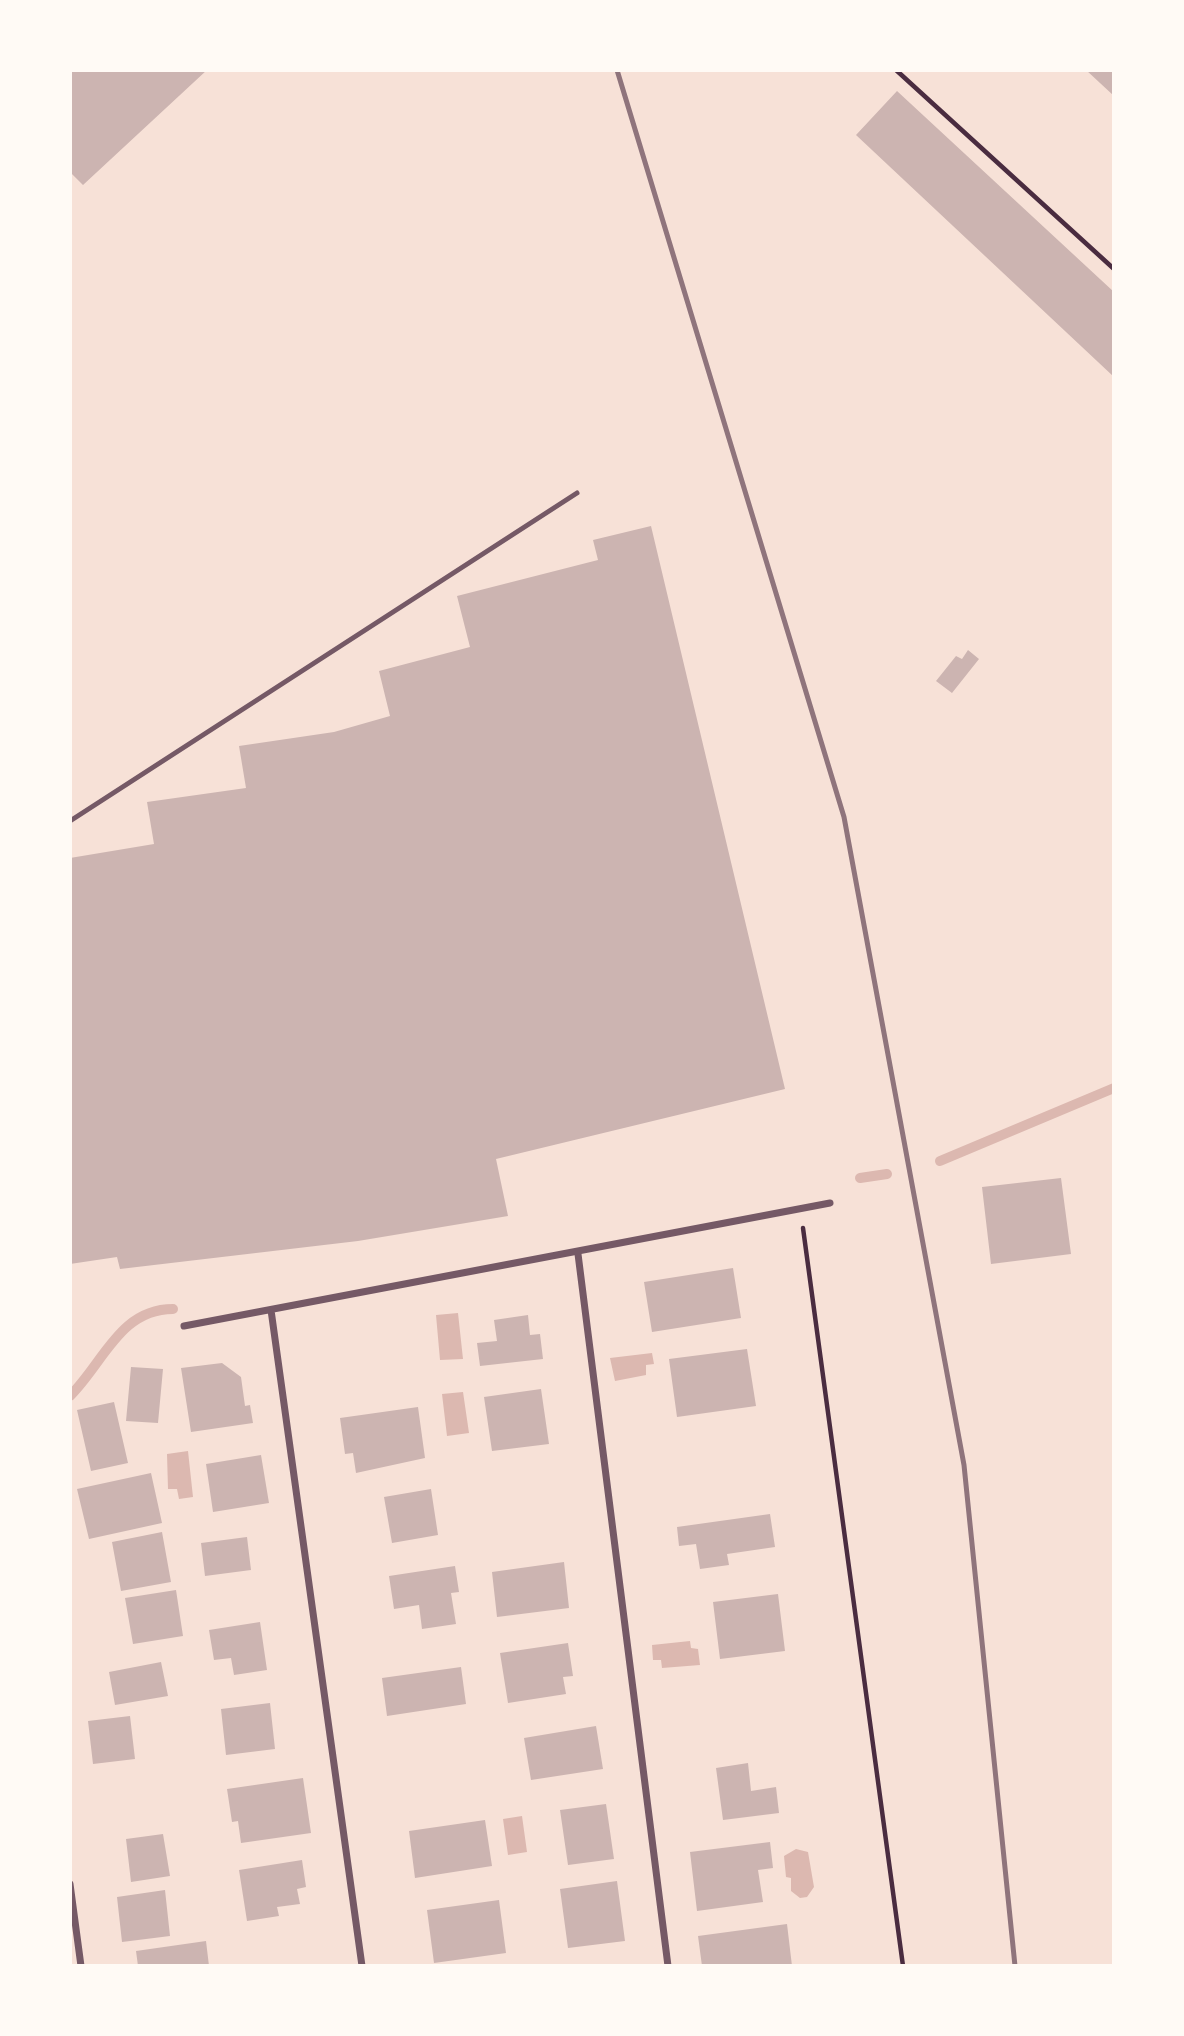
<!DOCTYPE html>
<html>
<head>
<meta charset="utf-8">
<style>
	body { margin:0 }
	#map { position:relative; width:1184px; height:2036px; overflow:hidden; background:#f7e1d7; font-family:Barlow,sans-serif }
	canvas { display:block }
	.frame { position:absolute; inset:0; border:72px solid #fffaf5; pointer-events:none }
</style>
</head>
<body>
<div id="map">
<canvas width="1184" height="2036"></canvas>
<div class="frame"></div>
</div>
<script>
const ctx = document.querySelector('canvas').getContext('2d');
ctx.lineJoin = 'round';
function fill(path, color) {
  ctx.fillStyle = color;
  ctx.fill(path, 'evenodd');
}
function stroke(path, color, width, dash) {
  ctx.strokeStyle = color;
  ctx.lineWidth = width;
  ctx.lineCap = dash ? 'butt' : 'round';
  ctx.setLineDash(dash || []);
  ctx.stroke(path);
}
const water = new Path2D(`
	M458,1313L463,1359L440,1360L436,1315Z
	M652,1353L654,1364L646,1365V1375L615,1381L610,1358Z
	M463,1392L469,1433L447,1436L442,1394Z
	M188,1451L193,1497L179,1499L177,1489H168L167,1454Z
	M690,1641L691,1648L698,1649L700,1665L662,1668L661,1660H653L652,1645Z
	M522,1816L527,1852L508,1855L503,1819Z
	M796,1849L808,1852L814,1887L807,1897L800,1898L791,1891V1878L786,1877L784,1856Z`);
const stream = new Path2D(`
	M940,1161L1114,1088
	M860,1178L887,1174
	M70,1396C104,1362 120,1309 173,1309`);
const building = new Path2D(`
	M70,70H207L83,185L70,172Z
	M1086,70H1114V96Z
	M897,91L1114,292V377L856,135Z
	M651,526L785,1089L496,1159L508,1216L358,1241L120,1269L117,1257L70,1264V858L154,844L147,802L246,788L239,746L334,732L390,716L379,671L470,647L457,596L598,560L593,540Z
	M968,650L979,659L952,693L936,681L956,656L962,659Z
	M1061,1178L1071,1254L991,1264L982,1187Z
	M733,1268L741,1318L652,1332L644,1282Z
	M528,1315L530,1335L540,1334L543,1359L480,1366L477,1343L497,1341L494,1320Z
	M747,1349L756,1406L677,1417L669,1359Z
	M222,1363L241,1377L245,1406L250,1405L253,1423L191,1432L181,1368Z
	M131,1367L163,1369L158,1423L126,1421Z
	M541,1389L549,1444L492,1451L484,1397Z
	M114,1402L128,1463L91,1471L77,1410Z
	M418,1407L425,1458L356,1473L353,1453L345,1454L340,1418Z
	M261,1455L269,1503L213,1512L206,1464Z
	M151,1473L162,1523L89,1539L77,1489Z
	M431,1489L438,1535L392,1543L384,1497Z
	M770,1514L775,1547L727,1554L729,1565L700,1569L696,1544L679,1546L677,1527Z
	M162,1532L171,1582L121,1591L112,1542Z
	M247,1537L251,1570L205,1576L201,1543Z
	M564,1562L569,1608L497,1617L492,1572Z
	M455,1566L459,1592L451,1593L456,1624L422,1629L419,1605L394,1609L389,1576Z
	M176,1590L183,1636L133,1644L125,1598Z
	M778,1594L785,1651L720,1659L713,1602Z
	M260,1622L267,1670L234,1675L231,1658L214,1660L209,1630Z
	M568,1643L573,1676L563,1677L566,1694L508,1703L500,1653Z
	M161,1662L168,1696L115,1705L109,1672Z
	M461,1667L466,1704L387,1716L382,1678Z
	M270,1703L275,1749L226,1755L221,1709Z
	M130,1716L135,1759L93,1764L88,1721Z
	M596,1726L603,1769L531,1780L524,1738Z
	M748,1763L751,1791L776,1787L779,1813L723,1820L716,1768Z
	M303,1778L311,1833L241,1843L238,1821L232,1822L227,1789Z
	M606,1804L614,1859L568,1865L560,1810Z
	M485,1820L492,1866L415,1878L409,1831Z
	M163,1834L170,1876L131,1882L126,1839Z
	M770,1842L773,1868L758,1870L763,1902L697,1911L690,1852Z
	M302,1860L306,1887L297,1889L300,1904L277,1907L279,1916L247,1921L239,1870Z
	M617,1881L625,1941L568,1948L560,1889Z
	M165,1890L170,1936L122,1942L117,1897Z
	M499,1900L506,1953L434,1963L427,1910Z
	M787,1924L792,1966H702L698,1936Z
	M206,1941L209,1966H138L136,1951Z`);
const path = new Path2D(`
	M896,70L1114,269
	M803,1228L903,1966`);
const service = new Path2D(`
	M70,821L577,493`);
const minor = new Path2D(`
	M578,1254L668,1966
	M271,1310L362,1966
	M184,1326L830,1203
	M70,1884L81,1966`);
const rail = new Path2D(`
	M617,70L844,817L964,1465L1015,1966`);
fill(water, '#dcb8b0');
stroke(stream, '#dcb8b0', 10);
fill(building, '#ccb4b1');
stroke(path, '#4a2c40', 4.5);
stroke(service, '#755966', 5);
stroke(minor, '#755966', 7);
stroke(rail, '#8f747c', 5);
</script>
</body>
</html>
